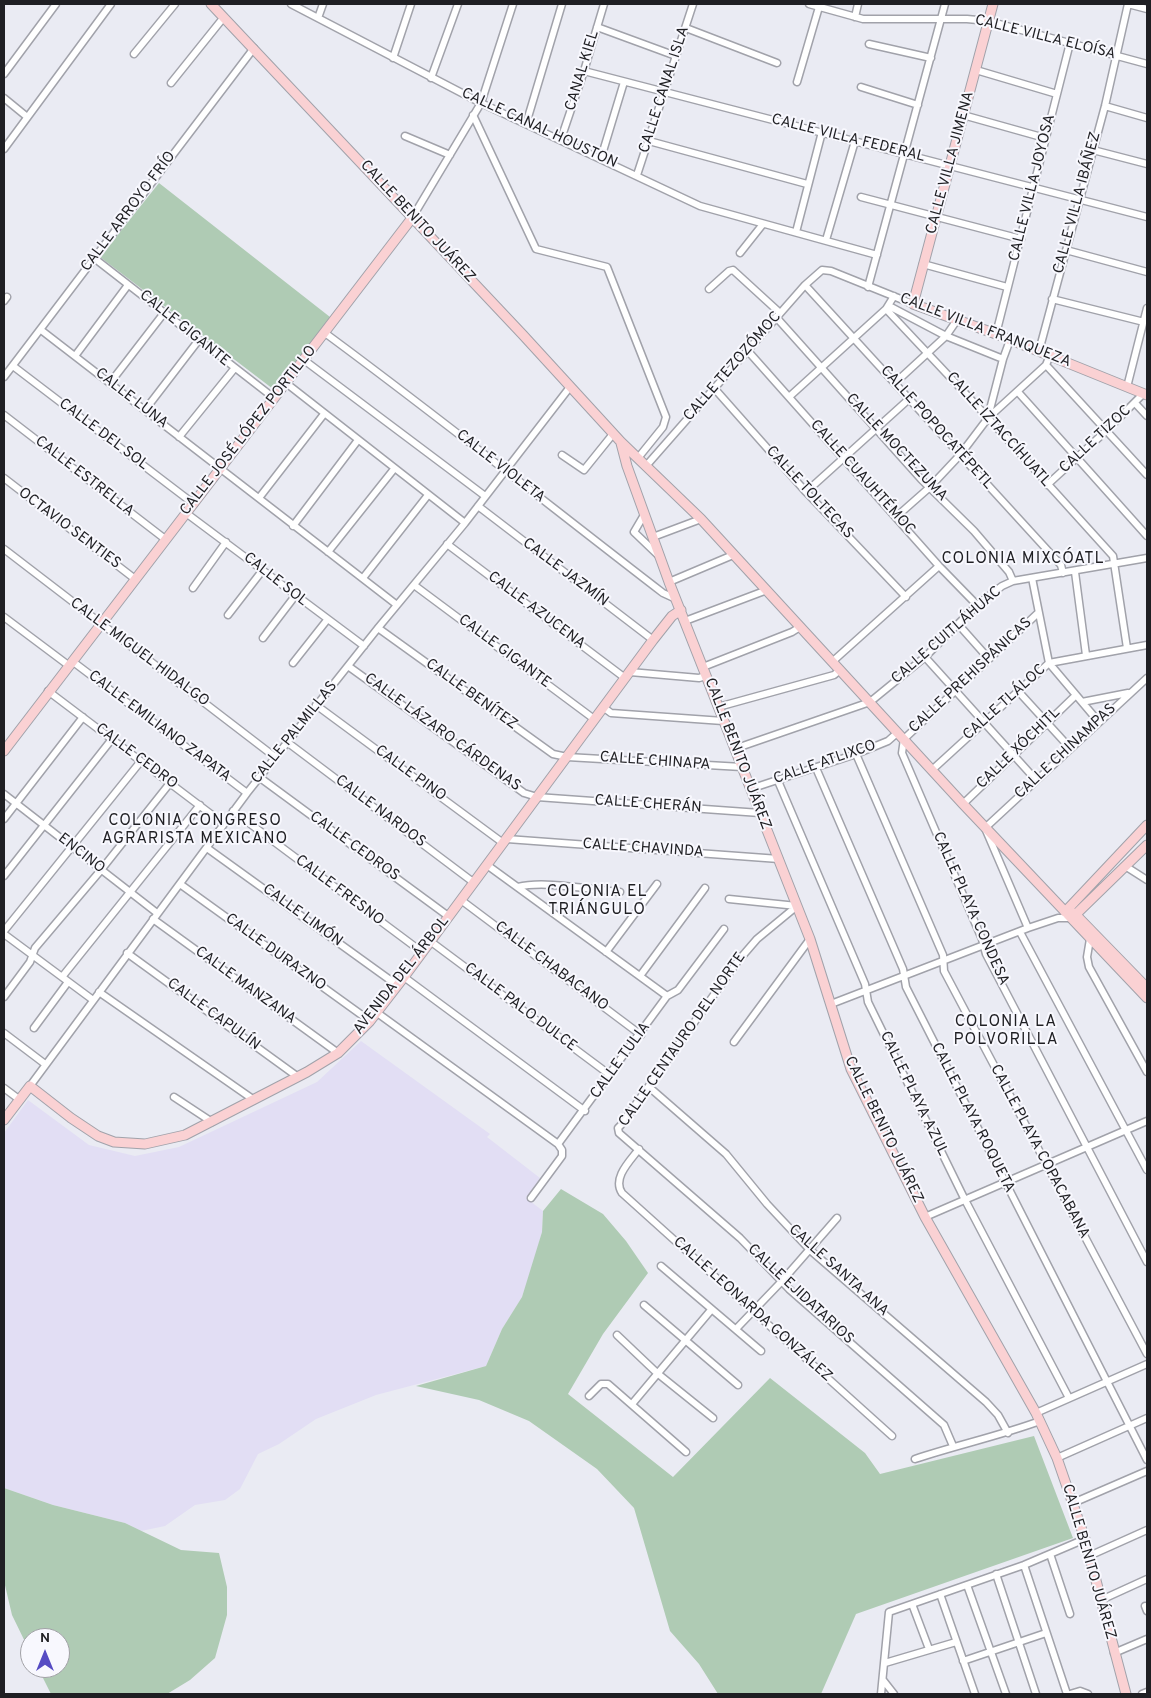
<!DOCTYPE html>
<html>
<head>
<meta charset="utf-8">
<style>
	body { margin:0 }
	#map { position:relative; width:1151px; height:1698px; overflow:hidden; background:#eaebf3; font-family:Overpass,sans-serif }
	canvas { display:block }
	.frame { position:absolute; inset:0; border:5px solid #1f1f23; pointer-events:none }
	.north { position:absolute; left:20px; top:1628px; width:50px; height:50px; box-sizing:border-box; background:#f8f8fe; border:1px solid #a1a1a6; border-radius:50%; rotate:0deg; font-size:14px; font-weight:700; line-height:20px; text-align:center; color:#1f1f23 }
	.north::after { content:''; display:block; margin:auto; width:18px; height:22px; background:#564cc3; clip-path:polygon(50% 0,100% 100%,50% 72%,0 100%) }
</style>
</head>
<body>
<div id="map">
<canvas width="1151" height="1698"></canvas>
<div class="frame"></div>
<div class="north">N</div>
</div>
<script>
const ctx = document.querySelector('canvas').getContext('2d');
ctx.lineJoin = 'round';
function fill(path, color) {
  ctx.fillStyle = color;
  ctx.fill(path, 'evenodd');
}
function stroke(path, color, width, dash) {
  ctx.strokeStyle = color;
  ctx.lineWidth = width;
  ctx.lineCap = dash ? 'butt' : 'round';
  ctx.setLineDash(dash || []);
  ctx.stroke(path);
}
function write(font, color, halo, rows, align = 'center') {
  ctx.font = font + ' Overpass,sans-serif';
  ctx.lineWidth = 4;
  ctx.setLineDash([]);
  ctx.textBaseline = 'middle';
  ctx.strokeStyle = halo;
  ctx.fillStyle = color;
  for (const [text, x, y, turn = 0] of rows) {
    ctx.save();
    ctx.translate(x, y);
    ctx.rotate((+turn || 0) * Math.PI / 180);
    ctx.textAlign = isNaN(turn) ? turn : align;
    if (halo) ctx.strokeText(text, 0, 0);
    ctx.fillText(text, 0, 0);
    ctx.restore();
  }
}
const industrial = new Path2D(`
	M361,1041L490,1134L487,1137L540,1178L526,1198L543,1211L542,1232L535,1258L522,1297L502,1329L486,1366L376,1395L316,1419L279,1444L258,1454L240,1489L225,1500L195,1505L165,1526L141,1531L125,1523L53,1505L4,1488V1133L28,1100L89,1145L135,1156L179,1147L317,1082Z`);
const green = new Path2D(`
	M159,183L330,317L277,392L100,257Z
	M561,1189L603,1214L626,1241L648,1273L603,1334L568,1394L673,1477L770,1378L865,1453L880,1474L1034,1436L1073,1538L856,1614L821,1694H718L699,1664L670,1631L634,1508L597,1469L529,1421L479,1400L416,1386L486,1366L502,1329L522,1297L542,1232L543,1211Z
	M4,1488L53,1505L125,1523L181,1550L219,1553L227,1587V1615L215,1658L190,1680L167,1694H51L38,1668H60V1638H30V1652L12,1615L4,1581Z`);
const street = new Path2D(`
	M291,4L481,103L700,206L877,255
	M809,4L863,19H967L988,21L1147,64
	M1128,4L1147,9
	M855,17L858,4
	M318,18L323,4
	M597,27L676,56
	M686,28L777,63
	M869,44L931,58
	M134,54L175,4
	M393,58L411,4
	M976,70L1057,94
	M584,71L1147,217
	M4,74L56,4
	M431,78L458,4
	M797,82L819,7
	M171,83L224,17
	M861,87L918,105
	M4,98L26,116
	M1105,106L1147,118
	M473,115L536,249L607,267L666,417L663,427L638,458
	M963,115L1045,138
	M526,124L562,4
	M405,136L450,155
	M561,139L584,71L604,4
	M649,141L807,184
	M4,149L111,4
	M1093,150L1147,164
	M601,158L624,82
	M637,175L693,4
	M861,197L1021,239
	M412,218L481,103L513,4
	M796,232L822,132
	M826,240L855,141
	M1066,250L1147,272
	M740,253L763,224
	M94,258L274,398
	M923,264L1007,287
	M805,285L1061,565L1063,573
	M868,287L945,4
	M709,289L729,271L733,270L780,313
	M894,296L886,309L979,408L1113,556L1127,648
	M1052,299L1144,322
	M4,301L7,297
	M889,306L946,336L1003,359
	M776,317L921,479L974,531L1009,572L1013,581
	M41,330L397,605
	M325,333C439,417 550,506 663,593L676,599
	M996,334L1070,43
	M747,350L939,566L977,605
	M1039,351L1105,106L1128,4
	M75,356L128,285
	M304,360L485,496
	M1046,365L1147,475
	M13,366L194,504
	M4,377L254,48
	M110,383L164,313
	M286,383L465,523
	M895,383L946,336L957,320
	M1127,387L1147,308
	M714,388L806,492L906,597
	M1018,392L1147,536
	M789,397L886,309
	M1135,403L1147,416
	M145,410L198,341
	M4,415L165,539
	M988,417L1003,359L1010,340
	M179,437L234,369
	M562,455L584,470L613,434
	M646,466L805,285L822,270L831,271L913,304
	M4,478L135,579
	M1047,485L1106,431L1143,394
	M806,492L909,399
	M259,498L324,414
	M478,506L653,640
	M186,513L364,646
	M644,515L634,532L658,555
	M896,517L930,487L960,455L988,418L1046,365L1050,355
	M293,526L358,440
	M653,537L701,519
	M447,544L625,678
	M4,549L275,757
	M328,552L394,469
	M1075,572L1086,655
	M363,578L428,495
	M1032,578L1049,663L1098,721
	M669,582L733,555
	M414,585L594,719
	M193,588L226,542
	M1038,613L904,739L902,753L982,939L986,954L1147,1262
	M228,615L262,571
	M4,617L68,665
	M685,621L767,590
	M958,624L989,659
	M378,628L553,754L567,757L742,767
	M263,638L295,596
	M925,657L1036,780
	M72,661L247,793
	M832,662L939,566
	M293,663L327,620
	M348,666L524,793L537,797L760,813
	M703,667L792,632L800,627
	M630,672L699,678L706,676
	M48,691L224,824
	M1018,691L1070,748
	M1082,702L1128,693
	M316,705L503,843
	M603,707L611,713L723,721
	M718,707L834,675L840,670
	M287,742L473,882
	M734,749L870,702L925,657L977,605L1002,586L1013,581L1147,558
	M856,754L943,955L944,971L1147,1354
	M816,768L903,969L906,987L1147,1460
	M932,770L1049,663L1147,645
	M259,777L448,916
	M778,781L865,984L868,1002L964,1198L1069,1398
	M750,789L856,754L888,741L897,733
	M4,794L157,913
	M963,804L1076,695
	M233,811L422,952
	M4,819L83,717
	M507,839L779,859
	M207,848L397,985
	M487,865L667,996
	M1125,866L1147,880
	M4,876L112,739
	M180,884L370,1021
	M518,887C544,880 592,890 620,892
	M729,899L797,906
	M461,900L641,1035
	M797,906L757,939L738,961L621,1125L618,1128L619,1133L740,1238L789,1289L944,1425L953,1446
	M153,919L338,1053
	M1028,928L985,828L1147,678
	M4,931L141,761
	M1020,932L1147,1170
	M4,934L93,1000
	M1090,939L1087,957L1089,967L1147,1072
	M430,941L610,1075
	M606,952L657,884
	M127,953L298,1077
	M640,976L705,888
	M62,977L200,805
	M404,977L585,1111
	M99,992L254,1100
	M4,997L30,962L35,948L101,870L170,783
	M831,1004L1028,928L1058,918H1071
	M376,1012L558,1144
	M34,1028L68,982
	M4,1033L45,1064
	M734,1042L810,939
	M30,1086L247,793L378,628L465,523L570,387
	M649,1087L726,1154L767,1204L810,1250L986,1402L998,1415L1008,1433
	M4,1088L20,1100
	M174,1097L212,1122
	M639,1149C630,1161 612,1178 622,1193L892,1436
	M531,1198L562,1156V1150L558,1144L667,996L678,990L724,929
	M925,1217L1147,1121
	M661,1266L761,1351
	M644,1305L738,1385
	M736,1329L782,1281L837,1218
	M617,1335L657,1373L713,1418
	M589,1396L601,1384H608L686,1452
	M632,1404L711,1310
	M1036,1413L1147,1364
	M1057,1458L1147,1418
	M915,1459C957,1445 999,1436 1040,1421
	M1073,1503L1147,1471
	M1050,1554L1070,1614
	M1089,1556L1147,1530
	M1024,1565L1067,1694
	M996,1574L1036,1694
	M967,1585L1006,1694
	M940,1594L975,1694
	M1101,1600L1147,1579
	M912,1604L929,1649
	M1145,1606L1147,1611
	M1114,1653L1147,1639
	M963,1661L1046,1633
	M885,1663L956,1642
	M883,1680L894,1694
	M881,1694L889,1612L1024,1565L1085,1539
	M1070,1694L1080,1691L1088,1694
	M1142,1694L1147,1692`);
const secondary = new Path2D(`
	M211,4L523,335L621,442L701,519L963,804L1147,998
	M993,4L913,304L996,334L1147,395
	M621,443L627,466L669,582L810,939L851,1069L925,1217L1036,1413L1057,1458L1085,1539L1126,1694
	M4,751L412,218
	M1065,912L1147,825
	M1074,913L1147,988
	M1072,918L1147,845
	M4,1120L30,1086L71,1118L98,1136L114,1142L145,1144L185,1135L307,1072L338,1053L370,1021L404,977L653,640L672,616L681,610`);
const streetNames = [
	["CALLE VILLA ELOÍSA",1045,38,14],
	["CANAL KIEL",583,71,-73],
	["CALLE CANAL ISLA",665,90,-72],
	["CALLE CANAL HOUSTON",539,129,25],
	["CALLE VILLA FEDERAL",848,139,14],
	["CALLE VILLA JIMENA",951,163,-75],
	["CALLE VILLA JOYOSA",1033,188,-76],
	["CALLE VILLA IBÁÑEZ",1078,203,-75],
	["CALLE ARROYO FRÍO",129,212,-53],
	["CALLE BENITO JUÁREZ",417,222,47],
	["CALLE GIGANTE",184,329,39],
	["CALLE VILLA FRANQUEZA",985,331,21],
	["CALLE TEZOZÓMOC",733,367,-49],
	["CALLE LUNA",131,399,38],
	["CALLE POPOCATÉPETL",936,428,48],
	["CALLE IZTACCÍHUATL",998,430,48],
	["CALLE JOSÉ LÓPEZ PORTILLO",249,431,-52],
	["CALLE DEL SOL",103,435,37],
	["CALLE TIZOC",1096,440,-43],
	["CALLE MOCTEZUMA",896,448,47],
	["CALLE VIOLETA",500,467,38],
	["CALLE ESTRELLA",84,477,38],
	["CALLE CUAUHTÉMOC",862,478,48],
	["CALLE TOLTECAS",809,493,47],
	["OCTAVIO SENTIES",69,529,37],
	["CALLE JAZMÍN",565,573,37],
	["CALLE SOL",275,580,38],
	["CALLE AZUCENA",536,611,37],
	["CALLE CUITLÁHUAC",947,636,-41],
	["CALLE GIGANTE",504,652,37],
	["CALLE MIGUEL HIDALGO",139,653,37],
	["CALLE PREHISPÁNICAS",971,676,-43],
	["CALLE BENÍTEZ",471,695,36],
	["CALLE TLÁLOC",1005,703,-42],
	["CALLE EMILIANO ZAPATA",159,727,37],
	["CALLE PALMILLAS",295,733,-51],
	["CALLE LÁZARO CÁRDENAS",442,733,36],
	["CALLE XÓCHITL",1019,749,-44],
	["CALLE CHINAMPAS",1066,752,-43],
	["CALLE BENITO JUÁREZ",737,754,69],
	["CALLE CEDRO",136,757,37],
	["CALLE CHINAPA",655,762,4],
	["CALLE ATLIXCO",825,763,-19],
	["CALLE PINO",410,774,36],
	["CALLE CHERÁN",648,805,4],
	["CALLE NARDOS",380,812,37],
	["CALLE CEDROS",354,847,36],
	["CALLE CHAVINDA",643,849,4],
	["ENCINO",81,854,38],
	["CALLE FRESNO",339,891,37],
	["CALLE PLAYA CONDESA",970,909,66],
	["CALLE LIMÓN",302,916,36],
	["CALLE DURAZNO",275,953,36],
	["CALLE CHABACANO",551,967,37],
	["AVENIDA DEL ÁRBOL",402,976,-52],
	["CALLE MANZANA",245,986,36],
	["CALLE PALO DULCE",520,1008,37],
	["CALLE CAPULÍN",213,1015,36],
	["CALLE CENTAURO DEL NORTE",683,1040,-55],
	["CALLE TULIA",621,1061,-54],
	["CALLE PLAYA AZUL",913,1094,64],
	["CALLE PLAYA ROQUETA",972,1118,63],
	["CALLE BENITO JUÁREZ",883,1130,64],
	["CALLE PLAYA COPACABANA",1039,1152,62],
	["CALLE SANTA ANA",838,1271,42],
	["CALLE EJIDATARIOS",800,1295,43],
	["CALLE LEONARDA GONZÁLEZ",752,1310,42],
	["CALLE BENITO JUÁREZ",1088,1562,74]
];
const neighbourhoodNames = [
	["COLONIA MIXCÓATL",1023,560],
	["COLONIA CONGRESO",195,822],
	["AGRARISTA MEXICANO",195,840],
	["COLONIA EL",597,893],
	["TRIÁNGULO",597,911],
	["COLONIA LA",1006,1023],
	["POLVORILLA",1006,1041]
];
fill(industrial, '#e2def4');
fill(green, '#afcbb4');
stroke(street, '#a1a2aa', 9);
stroke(secondary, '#a1a2aa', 11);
stroke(street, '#fff', 6);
stroke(secondary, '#fad1d3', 9);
write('15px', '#1f1f23', '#f8f8fe', streetNames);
ctx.letterSpacing = '1px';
write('16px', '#1f1f23', '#f8f8fe', neighbourhoodNames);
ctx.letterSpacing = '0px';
</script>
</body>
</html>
